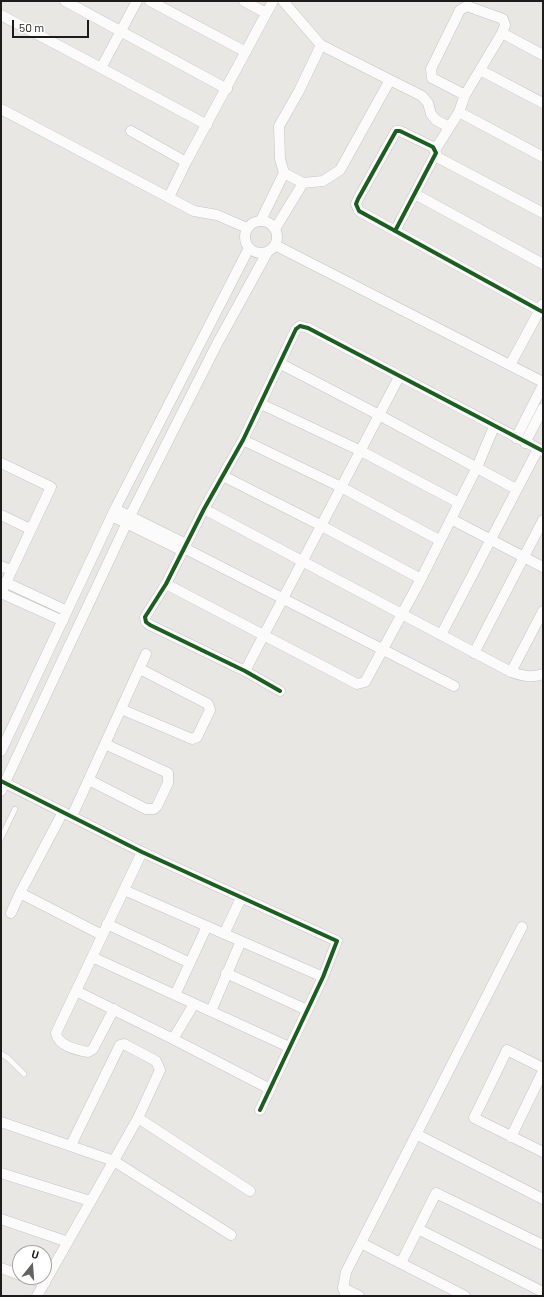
<!DOCTYPE html>
<html>
<head>
<meta charset="utf-8">
<style>
	body { margin:0 }
	#map { position:relative; width:544px; height:1297px; overflow:hidden; background:#e8e7e3; font-family:Barlow,sans-serif }
	canvas { display:block }
	.frame { position:absolute; inset:0; border:2px solid #1d1c1a; pointer-events:none }
	.north { position:absolute; left:12px; top:1245px; width:40px; height:40px; box-sizing:border-box; background:#fff; border:1px solid #a5a4a3; border-radius:50%; rotate:17deg; font-size:11px; font-weight:700; line-height:16px; text-align:center; color:#1d1c1a }
	.north::after { content:''; display:block; margin:auto; width:14px; height:18px; background:#646360; clip-path:polygon(50% 0,100% 100%,50% 72%,0 100%) }
	.scale { position:absolute; left:12px; top:20px; width:77px; height:18px; box-sizing:border-box; border:2px solid #1d1c1a; border-top:0; padding-left:5px; font-size:12px; line-height:14px; white-space:nowrap; color:#1d1c1a; -webkit-text-stroke:3px #fff; paint-order:stroke }
</style>
</head>
<body>
<div id="map">
<canvas width="544" height="1297"></canvas>
<div class="frame"></div>
<div class="north">U</div>
<div class="scale">50 m</div>
</div>
<script>
const ctx = document.querySelector('canvas').getContext('2d');
ctx.lineJoin = 'round';
function stroke(path, color, width, dash) {
  ctx.strokeStyle = color;
  ctx.lineWidth = width;
  ctx.lineCap = dash ? 'butt' : 'round';
  ctx.setLineDash(dash || []);
  ctx.stroke(path);
}
const lane = new Path2D(`
	M1,838L15,809
	M1,1054L8,1058L24,1074`);
const street = new Path2D(`
	M65,1L227,89
	M137,1L101,68L207,125
	M150,1L246,52
	M244,1L266,13
	M1,15L101,68
	M502,33L543,55
	M480,70L543,103
	M390,80L422,96L428,103L431,114L436,120L449,127
	M1,109L194,211L217,215L247,228
	M459,112L543,157
	M131,131L186,162
	M435,150L459,112L465,95L432,78L431,69L460,10L467,6L503,19L505,25L502,33L465,95
	M435,156L543,213
	M284,173L303,183
	M415,194L543,264
	M169,197L186,162L273,1
	M261,220L284,173L280,159L279,126L299,91L321,45L283,1
	M245 237a16 16 0 1 1 32 0a16 16 0 1 1-32 0Z
	M275,229L303,183L323,181L340,170L390,80L321,45
	M395,231L436,153L433,147L400,131H396L358,199L356,204L359,211L539,310L543,312
	M275,245L543,382
	M281,364L379,415L516,489
	M510,365L543,304
	M261,404L361,451L459,503
	M516,438L543,385
	M243,440L341,487L439,540
	M525,443L543,408
	M1,463L51,487L1,593L63,621
	M223,476L322,526L421,579
	M115,509L186,544
	M204,509L511,672C523,676 531,678 543,674
	M1,515L30,529
	M112,516L183,551
	M451,519L543,567
	M184,548L454,686
	M1,566L10,570
	M5,582L67,611
	M166,584L357,684L365,682L421,579L477,467L494,427
	M441,635L538,449
	M474,653L543,520
	M245,671L399,377
	M511,672L543,611
	M280,691L245,671L150,625L146,622L145,617L166,584L204,509L243,440L296,329L300,326L308,328L543,451
	M121,709L192,739L197,737L210,710L208,704L140,669
	M1,751L115,509L249,248
	M89,780L146,809H154L157,806L168,783V773L105,744
	M1,781L142,852L337,941L323,977L260,1110
	M1,791L130,516L217,344L268,251
	M72,816L146,654
	M124,890L323,977
	M20,893L102,935
	M11,913L20,893L63,812
	M107,924L190,963
	M224,934L241,898
	M92,957L289,1047
	M226,973L307,1010
	M76,991L173,1039L270,1089
	M175,995L207,926
	M114,1009L93,1049L88,1052C77,1050 58,1046 56,1033L142,852
	M211,1011L241,941
	M173,1039L194,1004
	M543,1068L507,1050L474,1118L543,1152
	M138,1118L250,1191
	M1,1122L114,1161L231,1235
	M416,1134L543,1199
	M511,1137L543,1071
	M1,1173L90,1201
	M1,1219L68,1242
	M418,1229L543,1292
	M361,1243L465,1296
	M401,1263L436,1193L543,1245
	M1,1268L20,1275
	M26,1277L45,1283
	M343,1288L359,1296
	M37,1296L138,1118L160,1070L156,1061L124,1044L120,1045L71,1145
	M346,1296L343,1288L346,1272L522,927`);
const cycleway = new Path2D(`
	M395,231L436,153L433,147L400,131H396L358,199L356,204L359,211L539,310L543,312
	M280,691L245,671L150,625L146,622L145,617L166,584L204,509L243,440L296,329L300,326L308,328L543,451
	M1,781L142,852L337,941L323,977L260,1110`);
stroke(lane, '#c5c4c1', 6);
stroke(street, '#c5c4c1', 11);
stroke(lane, '#fcfbfb', 5);
stroke(street, '#fcfbfb', 10);
stroke(cycleway, '#1b5e20', 4);
</script>
</body>
</html>
